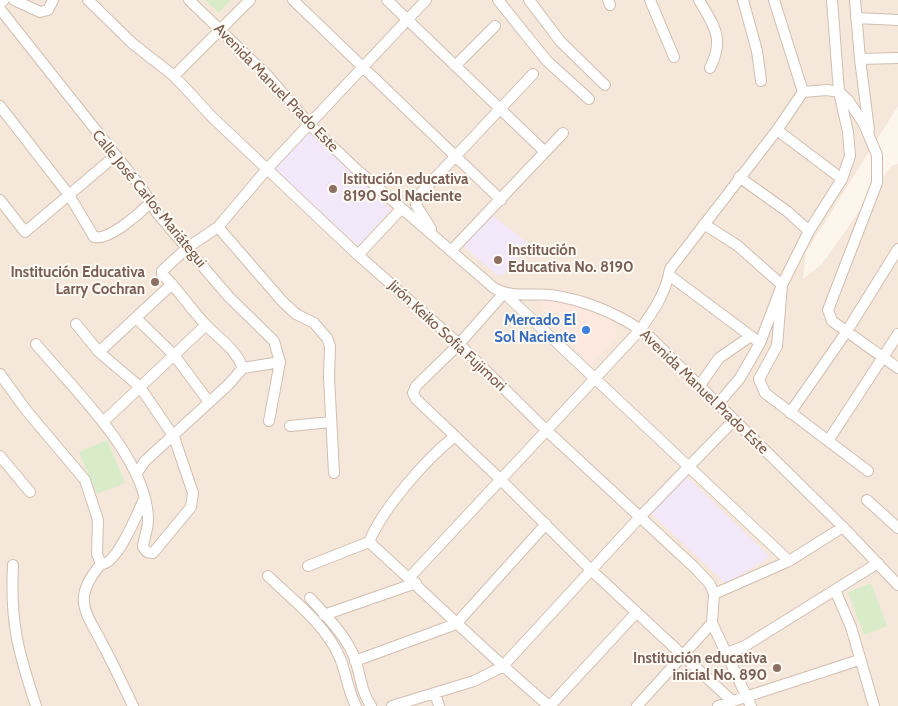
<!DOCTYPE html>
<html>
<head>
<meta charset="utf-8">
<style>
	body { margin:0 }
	canvas { display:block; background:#fdf6ec }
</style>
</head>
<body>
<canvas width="898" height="706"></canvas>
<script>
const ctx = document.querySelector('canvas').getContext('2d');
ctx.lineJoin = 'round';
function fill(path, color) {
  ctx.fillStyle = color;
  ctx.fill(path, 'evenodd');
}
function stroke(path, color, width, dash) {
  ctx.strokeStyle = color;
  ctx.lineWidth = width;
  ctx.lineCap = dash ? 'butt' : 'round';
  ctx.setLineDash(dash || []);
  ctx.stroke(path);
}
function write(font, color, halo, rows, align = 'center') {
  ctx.font = font + ' Cabin,sans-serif';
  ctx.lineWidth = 4;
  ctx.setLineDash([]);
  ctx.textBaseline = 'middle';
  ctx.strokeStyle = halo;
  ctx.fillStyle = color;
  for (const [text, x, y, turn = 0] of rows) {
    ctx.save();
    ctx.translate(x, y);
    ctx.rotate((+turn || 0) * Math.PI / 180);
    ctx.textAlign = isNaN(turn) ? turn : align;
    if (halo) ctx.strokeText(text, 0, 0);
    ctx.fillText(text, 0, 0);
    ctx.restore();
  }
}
const residential = new Path2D(`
	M0,0H898V106L806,252L803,279L822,264L891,166L898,164V706H0Z`);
const commercial = new Path2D(`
	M543,298L569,302L615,322L617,337L591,364L540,313Z`);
const education = new Path2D(`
	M308,130L391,210L358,246L273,168Z
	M494,217L529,244L503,275H497L462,245L488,219Z
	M683,477H687L768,555L767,559L727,583L724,582L651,513Z`);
const green = new Path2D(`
	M205,0H231L219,13Z
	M107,440L125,483L97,494L79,452Z
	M871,583L887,626L864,635L848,592Z`);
const minor = new Path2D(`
	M14,0L40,12L48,10L53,0
	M88,0L132,43L174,76L213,118L267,169L358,255L459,344L546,430L694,567L710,584L714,594L712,623L751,706
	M189,0L267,75L309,124L355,168L494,288C511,298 532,293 551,295C586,300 622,315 650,337L843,527L898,585
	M293,0L501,200
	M387,0L545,152
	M498,0L547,61L589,99
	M529,0L560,41L605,85
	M608,0L610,5
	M650,0L674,57
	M699,0C714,26 725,38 710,68
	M743,0L757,51L761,81
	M855,0L860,59L869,130
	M0,4L4,0
	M0,9L141,187L157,213L229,297L274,341L280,362L269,421
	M856,18L898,20
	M860,59L898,58
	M455,66L495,26
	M174,76L250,0
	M803,92L827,90L839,92L848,100L864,124L877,155V183L828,310L832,321L898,368
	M0,106L69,195L94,237C109,241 140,213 150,203
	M777,130L842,179
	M739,177L788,212L809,231
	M0,200L25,232L115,156
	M704,224L738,246L782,285L777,346L759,379L765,393L868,471
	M218,227L282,301L296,314L314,323L327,338L330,346L329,377L334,473
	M431,229L416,205L418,196L533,74
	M451,251L563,133
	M358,255L401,209
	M669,275L760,343
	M137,319L174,355L209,402
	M36,344C74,390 145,456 148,517C149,527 144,537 143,547L147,552L153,553L191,507L193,493L174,437L140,387L99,352L76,324
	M99,352L172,284
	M243,368L280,362
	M0,374L26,410L85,480L98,520L97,554L101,564C117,565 138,512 144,499
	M700,385L719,358L751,336
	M718,404L740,378L760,343L782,285L809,231L842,179L850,156L848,132L839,92L832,0
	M790,413L847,331L898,249
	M103,422L206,325
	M290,426L331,422
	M828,441L898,334
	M0,456L30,492
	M137,473L145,461L228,385L243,368C235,348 219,339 205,324C190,308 178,289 162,274V271L187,248L218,227L267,169L426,0
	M867,500L898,528
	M369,542C429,596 486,653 549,706
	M101,564C70,600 87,613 104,647C114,666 124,687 133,706
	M13,565C10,623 18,651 36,706
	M308,566L369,542C383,508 426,459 454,437
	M268,576C293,600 326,625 340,658C346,673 348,691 356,706
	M409,578L640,330C654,310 666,293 670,269L777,130L803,92L774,0
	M835,590L851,627L874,706
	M714,594L789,561L843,527
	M310,598C327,617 348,637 356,662C361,679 361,690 371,706
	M324,615L416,583
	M727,653L745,646L878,563
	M355,661L456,624L546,524
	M435,693L439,706
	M732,701L591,570L500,479L416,399L413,393L416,386L459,344L504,293L789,561
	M392,706L474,681L502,667L640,517L734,420
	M550,706L636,613
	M637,706L712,623
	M718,706L859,660`);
const markers = [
	[333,189,5,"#8d6e63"],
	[498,260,5,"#8d6e63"],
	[155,282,5,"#8d6e63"],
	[586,330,5,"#3f7fe0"],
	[777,668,5,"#8d6e63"]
];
const streetNames = [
	["Avenida Manuel Prado Este",276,88,46],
	["Calle José Carlos Mariátegui",149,199,51],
	["Jirón Keiko Sofia Fujimori",447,336,43],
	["Avenida Manuel Prado Este",704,392,44]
];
const educationNames = [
	["Istitución educativa",343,180],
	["8190 Sol Naciente",343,197],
	["Institución",508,251],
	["Educativa No. 8190",508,268],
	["Institución Educativa",145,273,"right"],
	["Larry Cochran",145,290,"right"],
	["Institución educativa",767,659,"right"],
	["inicial No. 890",767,676,"right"]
];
const shopNames = [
	["Mercado El",576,321],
	["Sol Naciente",576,338]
];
fill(residential, '#f5e8da');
fill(commercial, '#fde8e0');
fill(education, '#f3e8fa');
fill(green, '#d8ecc9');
stroke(minor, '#d1beb0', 12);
stroke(minor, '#fff', 10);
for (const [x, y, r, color] of markers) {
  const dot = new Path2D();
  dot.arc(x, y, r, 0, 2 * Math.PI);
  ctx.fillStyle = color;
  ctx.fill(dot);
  stroke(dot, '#fffaf3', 2);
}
write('15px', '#7a5c4d', '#fffaf3', streetNames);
write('bold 15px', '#785e54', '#fffaf3', educationNames, 'left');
write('bold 15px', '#366cbe', '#fffaf3', shopNames, 'right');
</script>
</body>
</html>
